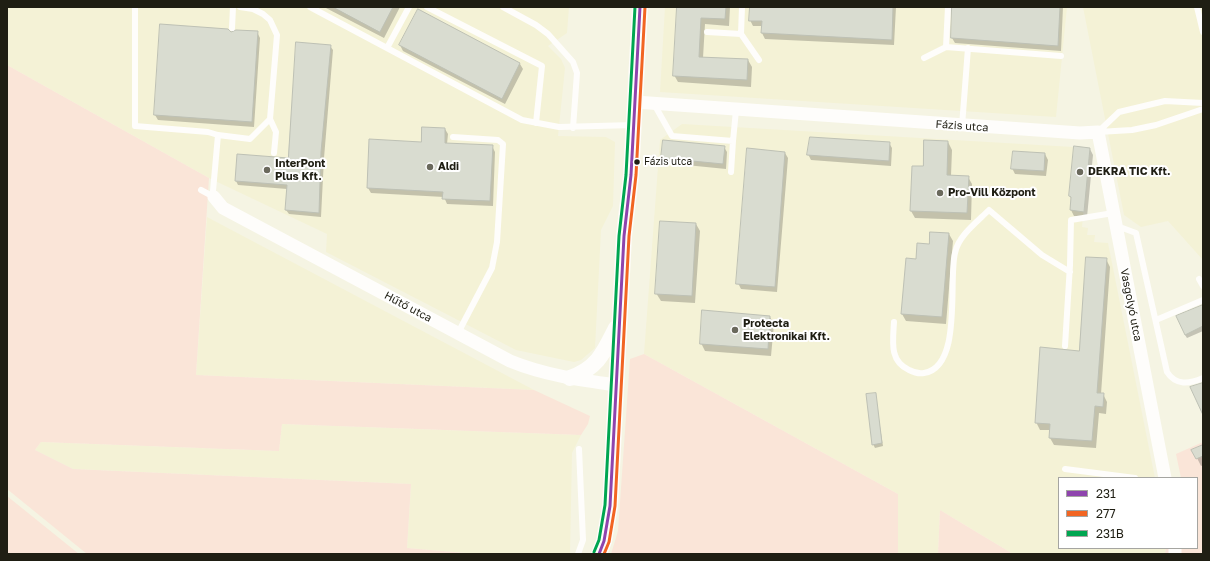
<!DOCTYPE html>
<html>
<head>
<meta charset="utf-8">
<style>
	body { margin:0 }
	#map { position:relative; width:1210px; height:561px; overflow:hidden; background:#f5f4e3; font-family:"Golos Text",sans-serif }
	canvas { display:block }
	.frame { position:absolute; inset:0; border:8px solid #1f1e13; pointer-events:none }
	.legend { position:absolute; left:1058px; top:477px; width:140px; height:72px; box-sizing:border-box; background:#fff; border:1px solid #a5a5a1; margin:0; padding:5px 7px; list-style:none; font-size:12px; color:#1f1e13 }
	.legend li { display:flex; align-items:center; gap:8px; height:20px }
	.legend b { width:20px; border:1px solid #a5a5a1 }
</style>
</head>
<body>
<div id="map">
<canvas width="1210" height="561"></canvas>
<div class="frame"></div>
<ul class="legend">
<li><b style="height:5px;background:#8e44ad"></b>231</li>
<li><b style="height:5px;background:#f26522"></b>277</li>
<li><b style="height:5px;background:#00a651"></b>231B</li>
</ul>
</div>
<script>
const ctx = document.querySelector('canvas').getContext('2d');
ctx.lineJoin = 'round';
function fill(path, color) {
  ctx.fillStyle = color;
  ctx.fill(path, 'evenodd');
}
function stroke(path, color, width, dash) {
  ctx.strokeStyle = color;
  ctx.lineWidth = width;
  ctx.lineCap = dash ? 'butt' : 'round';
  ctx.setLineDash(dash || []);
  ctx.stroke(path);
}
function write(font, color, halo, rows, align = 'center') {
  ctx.font = font + ' "Golos Text",sans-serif';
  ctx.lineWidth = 4;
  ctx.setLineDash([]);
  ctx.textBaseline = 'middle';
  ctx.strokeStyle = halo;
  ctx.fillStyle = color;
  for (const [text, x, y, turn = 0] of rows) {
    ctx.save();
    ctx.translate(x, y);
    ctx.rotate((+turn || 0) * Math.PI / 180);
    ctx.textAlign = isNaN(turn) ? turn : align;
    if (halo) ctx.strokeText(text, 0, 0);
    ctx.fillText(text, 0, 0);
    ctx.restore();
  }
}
const built = new Path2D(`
	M7,7H569L567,33L548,46L561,59L565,68L558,136L606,137L615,142L613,206L601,230L595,348L581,360L574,362L516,350L326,252L327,234L209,178L7,65Z
	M665,7H1067L1056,117L660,92Z
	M1083,7H1203V260L1168,221L1141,227L1124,215Z
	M682,124L1090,148L1082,227L1088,228L1087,235H1095L1094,242L1108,243L1155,478H1059V548H1166L1165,554H1013L940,510L938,554H898V494L644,354L660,140Z
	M207,217L534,390L196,375Z
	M282,424L581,435L572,453L570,554H477L407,548L411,484L73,469L35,450L41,442L279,451Z`);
const green = new Path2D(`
	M7,65L209,178L196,375L534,390L590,416L588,424L581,435L282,424L279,451L41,442L35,450L73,469L411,484L407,548L477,554H87L7,489Z
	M644,354L898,494V554H611L618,531L630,359Z
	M1203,442V554H1165L1166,548H1197V478H1181L1176,454Z
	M7,496L79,554H7Z
	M940,510L1013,554H938Z`);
const shadow = new Path2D(`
	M324,7H400L384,38Z
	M678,7H730L729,26L705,24L703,58L748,60L752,67L751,87L678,82L674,75Z
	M751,7H896L894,45L765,39L762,33L763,26H753L750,20Z
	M953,7H1063L1061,51L955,43L952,38Z
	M418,10L520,64L523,69L505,104L403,51L400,45Z
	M257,32L260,38L254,127L158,120L155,115L231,34Z
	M330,46L333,50L324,158L321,217L289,214L286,210L287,189L238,185L236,181L289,159Z
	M445,129L448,134L447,144L492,146L495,152L493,206L447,204L444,197L371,193L368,188L422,143Z
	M948,142L952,150L951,176L968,177L972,184L971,220L915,218L911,211L924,167Z
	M889,143L892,148L891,166L811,160L808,154Z
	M724,147L727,152L726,169L666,163L662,158Z
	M1090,149L1093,155L1087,217L1074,216L1071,210L1072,200L1070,196Z
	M785,153L788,158L777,292L741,289L738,283Z
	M1045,154L1048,160L1046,176L1015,174L1012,168Z
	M696,224L700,231L695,303L661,301L656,293Z
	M949,234L953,241L946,324L906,321L902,314L917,260L929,245Z
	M1106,259L1110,267L1101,394H1103L1107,402L1106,414L1099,413L1096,448L1054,445L1050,438L1051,430H1040L1036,422L1080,352Z
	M1203,309V331L1187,338L1185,335Z
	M770,317L774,324L771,356L705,351L701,343Z
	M875,394L883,446L875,448L873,444Z
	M1203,446V465L1201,466L1193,450Z`);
const building = new Path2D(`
	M333,7H393L380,32Z
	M677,7H726L725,19L701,18L699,57L748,59L747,80L673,76Z
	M750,7H893L892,40L761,33L762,21H749Z
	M952,7H1060L1058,46L951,38Z
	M418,9L520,63L502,99L399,45Z
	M160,24L228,29L231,32L236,30L258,31L252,122L154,115Z
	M296,42L331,45L321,152L319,213L285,210L287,185L235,181L237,154L288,158Z
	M422,127L445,128V143L493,145L490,201L442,199L443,192L367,188L369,139L421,142Z
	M810,137L890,142L889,161L807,155Z
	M663,140L725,146L723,164L661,158Z
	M924,140L948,141L947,175L969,176L967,213L910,211L912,166H923Z
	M1074,146L1090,148L1084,212L1070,210L1071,197L1069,196Z
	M747,148L785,152L775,287L736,284Z
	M1013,151L1045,153L1044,171L1011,169Z
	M660,221L696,223L692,296L655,294Z
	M930,232L949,233L942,317L901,314L906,258L916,259L917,243L929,244Z
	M1086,257L1107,258L1097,393H1104L1103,407L1095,406L1092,441L1049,438L1050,424L1035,423L1040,347L1079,351Z
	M1203,305V326L1185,335L1176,316Z
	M702,310L770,316L768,349L700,344Z
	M1203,383V415L1190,387Z
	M876,393L882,443L872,445L866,394Z
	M1203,445V456L1196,459L1191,450Z`);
const service = new Path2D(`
	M135,7V126L208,132L218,135
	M310,7L522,120L559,127L634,125
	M427,7L542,66L536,123
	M503,7L536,25L548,34L573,62L577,73L573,128
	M742,7L741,34L759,60
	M1197,7L1203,32
	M232,28L233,7
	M707,32L741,34
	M946,47L948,7
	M387,48L409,7
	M924,58L946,47L1061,56
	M654,104L672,136L733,141L736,110
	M270,119L276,132L274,153
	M962,126L968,48
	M1098,132L1119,112L1165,101L1203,103
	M1098,132L1132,130L1156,125L1203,109
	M453,137L498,140L503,144L497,242L492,268L458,333
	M731,172L733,141
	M201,190L214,197
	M214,197L213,191L218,135L250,139L270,119L277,35L270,20L263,14L253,9L240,7
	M1117,226L1136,233L1167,372C1176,386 1189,384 1203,378
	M1199,279L1203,286
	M1156,320L1203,300
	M894,322C893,341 889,361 909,370C913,372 919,374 924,373C963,367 948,280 955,253C958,236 977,222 989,210L1042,255L1070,272
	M1065,346L1070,265L1071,220L1113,213
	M1065,469L1135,478
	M578,554L583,540L579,449`);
const minor = new Path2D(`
	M635,102L1080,133L1098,132L1165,478
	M214,197L223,208L510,361C544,375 580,380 616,385
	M1175,554V548`);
const tertiary = new Path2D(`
	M570,378C598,368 604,352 616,328
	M599,554L604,541L610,506L624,236L631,175L640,7`);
const bus1 = new Path2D(`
	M599,554L604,541L610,506L624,236L631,175L640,7`);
const bus2 = new Path2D(`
	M604,554L609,542L615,506L629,236L636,175L645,7`);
const bus3 = new Path2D(`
	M594,552L599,540L605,505L619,236L626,175L635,7`);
const markers = [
	[637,162,3.5,"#1f1e13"],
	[430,167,4,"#6a695c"],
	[267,170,4,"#6a695c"],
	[1080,172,4,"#6a695c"],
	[940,193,4,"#6a695c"],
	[735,330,4,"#6a695c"]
];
const busNames = [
	["Fázis utca",644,162]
];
const streetNames = [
	["Fázis utca",962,126,4],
	["Vasgolyó utca",1131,305,79],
	["Hűtő utca",408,307,28]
];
const poiNames = [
	["InterPont",275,164],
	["Plus Kft.",275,177],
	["Aldi",438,167],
	["DEKRA TIC Kft.",1088,172],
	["Pro-Vill Központ",948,193],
	["Protecta",743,324],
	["Elektronikai Kft.",743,337]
];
fill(built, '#f4f2d6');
fill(green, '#fae5d8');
fill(shadow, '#0003');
fill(building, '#d9dcd0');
stroke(building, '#bec1b5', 1);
stroke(service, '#fefdfb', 6);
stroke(minor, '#fefdfb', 13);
stroke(tertiary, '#fefdfb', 16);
stroke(bus1, '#8e44ad', 3);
stroke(bus2, '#f26522', 3);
stroke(bus3, '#00a651', 3);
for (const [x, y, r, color] of markers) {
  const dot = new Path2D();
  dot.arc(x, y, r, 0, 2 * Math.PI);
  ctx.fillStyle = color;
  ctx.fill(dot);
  stroke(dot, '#fff', 1.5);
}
write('10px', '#1f1e13', '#fff', busNames, 'left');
write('11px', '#1f1e13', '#fff', streetNames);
write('bold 11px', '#1f1e13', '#fff', poiNames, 'left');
</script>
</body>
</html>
